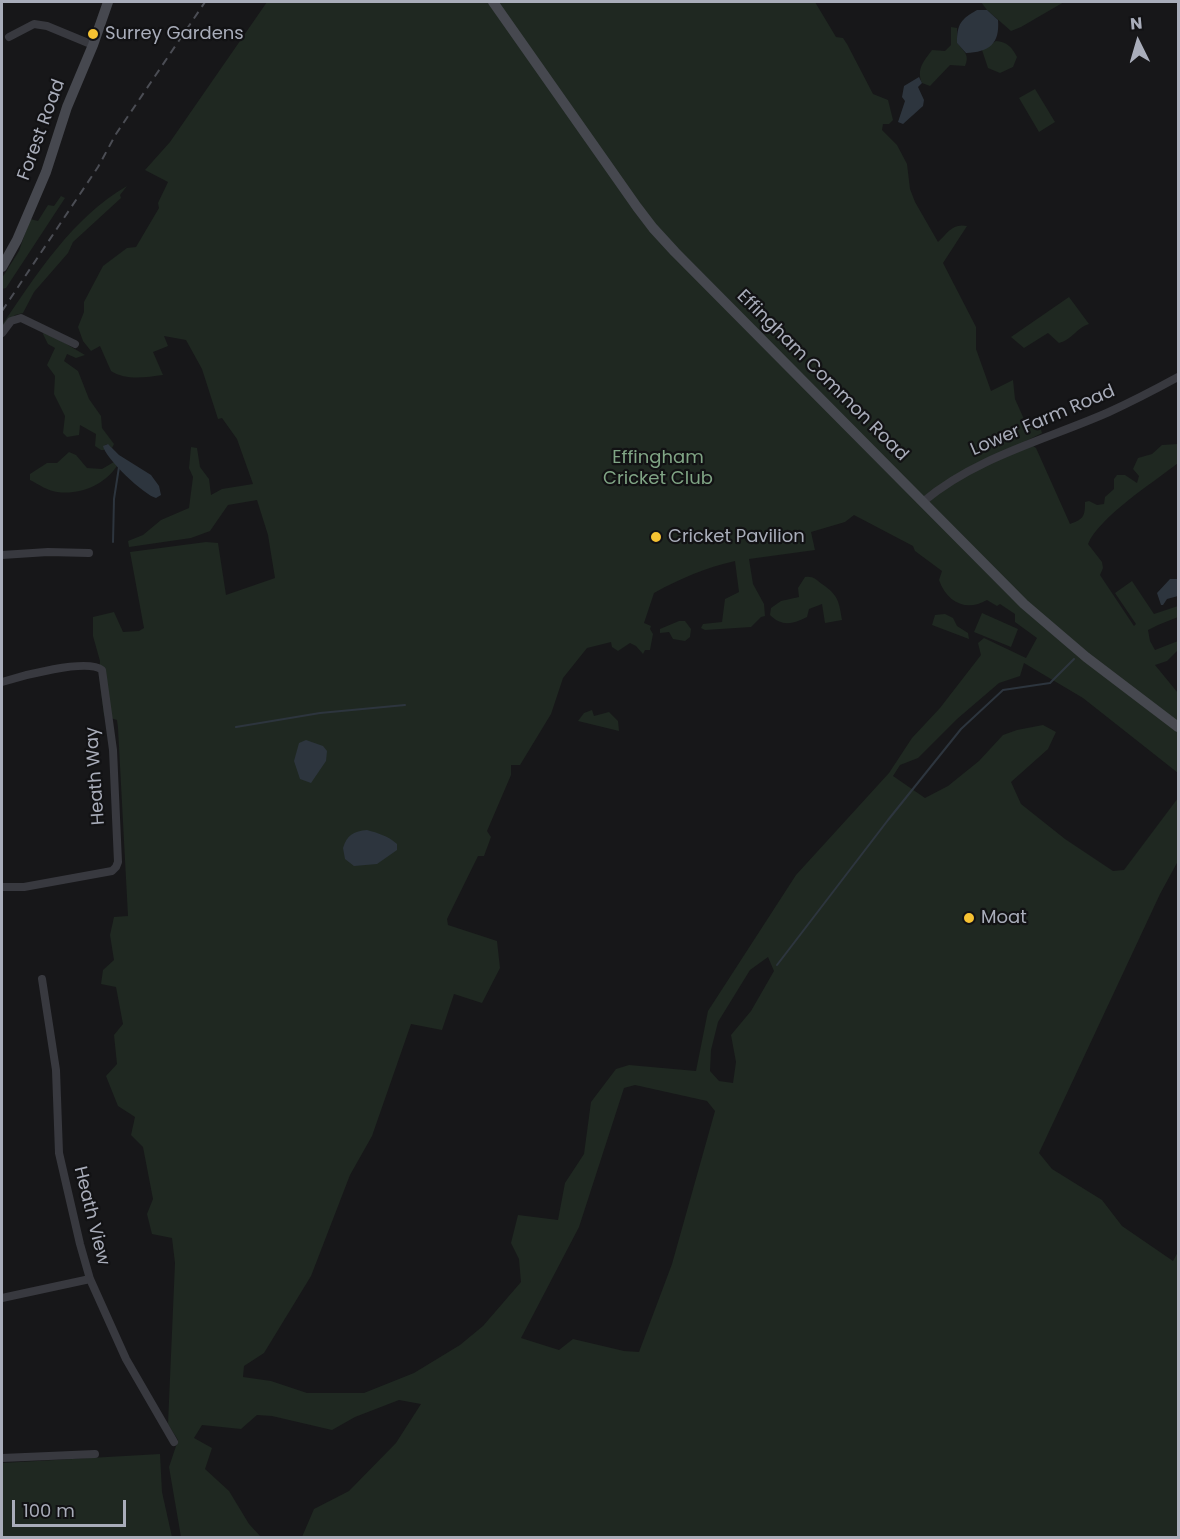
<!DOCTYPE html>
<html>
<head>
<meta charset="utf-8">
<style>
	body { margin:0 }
	#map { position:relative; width:1180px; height:1539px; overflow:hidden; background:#171719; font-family:Poppins,sans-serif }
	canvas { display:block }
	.frame { position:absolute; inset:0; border:3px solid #a9adba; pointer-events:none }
	.north { position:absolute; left:1108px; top:12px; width:60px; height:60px; -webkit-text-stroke:4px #121214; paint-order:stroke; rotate:355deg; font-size:16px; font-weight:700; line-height:24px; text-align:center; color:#a9adba }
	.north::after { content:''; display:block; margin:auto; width:21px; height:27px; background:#a9adba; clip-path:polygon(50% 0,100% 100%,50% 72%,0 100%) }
	.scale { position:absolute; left:12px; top:1500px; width:114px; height:27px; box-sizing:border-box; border:3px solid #a9adba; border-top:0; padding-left:8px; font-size:18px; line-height:21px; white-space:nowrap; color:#a9adba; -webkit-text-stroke:4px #121214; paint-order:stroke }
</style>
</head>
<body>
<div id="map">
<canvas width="1180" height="1539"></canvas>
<div class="frame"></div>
<div class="north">N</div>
<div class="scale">100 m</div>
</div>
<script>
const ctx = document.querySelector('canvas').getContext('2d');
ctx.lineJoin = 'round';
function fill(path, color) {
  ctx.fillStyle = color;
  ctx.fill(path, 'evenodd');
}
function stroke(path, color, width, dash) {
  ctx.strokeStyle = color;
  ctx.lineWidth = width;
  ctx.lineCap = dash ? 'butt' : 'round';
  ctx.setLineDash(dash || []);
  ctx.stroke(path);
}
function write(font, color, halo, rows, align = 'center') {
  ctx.font = font + ' Poppins,sans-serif';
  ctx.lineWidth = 4.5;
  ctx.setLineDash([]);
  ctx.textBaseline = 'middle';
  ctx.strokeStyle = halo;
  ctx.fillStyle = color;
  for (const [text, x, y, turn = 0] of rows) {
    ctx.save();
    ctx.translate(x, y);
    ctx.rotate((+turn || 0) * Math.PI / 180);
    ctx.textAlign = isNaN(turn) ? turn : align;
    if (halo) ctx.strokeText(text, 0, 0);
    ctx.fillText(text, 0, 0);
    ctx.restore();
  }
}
const green = new Path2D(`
	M267,2H815L836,37L843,38L847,44L873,94L888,100L893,120L889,124H883L882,130L897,145L907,164L910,189L915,202L938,242C948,233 952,223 967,226L943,263L976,327V349L991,391L1013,380L1015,399L1028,428L1040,426L1042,433L1026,441L1036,448L1070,524C1084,519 1085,516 1085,502L1089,501L1097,505L1104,504L1105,497L1114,489V479L1117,475H1125L1137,483L1139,476L1133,469L1138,458L1152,454L1162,445L1178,444V463C1154,482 1099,517 1088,544L1102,562L1103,568L1100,575L1134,626L1136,624L1115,593L1132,581L1154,614L1178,606V617L1158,625L1148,630L1150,641L1155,650L1178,641V650L1167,661L1155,665L1178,693V773L1083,698L1024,663L1020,676L999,683L957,719L918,758L900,765L893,776L925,798L948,786L979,761L1003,735L1017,730L1043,725L1056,732L1048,749L1011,782L1021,804L1065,839L1113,871L1124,870L1178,798V861L1160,894L1039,1153L1052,1169L1102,1200L1122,1226L1173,1261L1178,1252V1537H302L314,1509L349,1491L396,1443L421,1404L399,1400L355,1417L332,1430L272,1416L257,1415L241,1429L202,1425L194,1438L212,1448L205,1469L229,1491L249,1524L261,1537H181L169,1467L178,1440L168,1424L175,1263L172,1238L152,1234L147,1214L153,1199L143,1147L131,1135L135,1117L118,1106L106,1076L117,1064L114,1035L123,1024L116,987L101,984L103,970L114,960L110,935L114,917L128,916L118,728L117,720L104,716L99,675L100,661L93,636V617L114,612L123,632L139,631L144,628L130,552L206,542L218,543L226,595L275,578L268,535L257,500L228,505L210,531L191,538L129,547L128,541L143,535L161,520L189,508L193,477L189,468L191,447L197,448L200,467L209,479L211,495L222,489L253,484L237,439L222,418L218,419L202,369L186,340L164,336L168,346L153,352L163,375C146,377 127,381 111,371L100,346L91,351L83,341L78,327L84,312V302L103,266L127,248L136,247L159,208L158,203L168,182L145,170L170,142ZM854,515L913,546L915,551L942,571L939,580C947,603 967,612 987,600L997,606L1000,604L1015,614V622L1037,638L1026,658L984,638L978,643L981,655L940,708L912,738L889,773L796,875L708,1011L696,1071L629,1065L616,1069L591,1102L584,1154L565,1183L558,1220L518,1215L511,1243L519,1259L521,1282L483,1326L460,1345L414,1373L364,1393H307L271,1381L243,1377L244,1366L264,1353L311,1276L350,1175L372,1136L411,1024L442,1030L454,994L482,1003L500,968L497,941L448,925L447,919L478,856H484L491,837L487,831L511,775V765H520L551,714L563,678L587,648L611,642L612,647L618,651L630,643L636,646L643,654L645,650H650L653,634L650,629L651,626L644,623L654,593C681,578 705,568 735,561L739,592L725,599L722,622L703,624L701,628L705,630L751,627L761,617L765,616L764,604L753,584L749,559L815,550L811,532L845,522ZM768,957L774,971L751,1011L731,1035L736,1062L733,1083L719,1081L710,1071L711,1050L718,1022L750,970ZM635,1085L707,1101L715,1111L672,1264L639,1352L624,1351L573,1339L559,1350L521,1338L579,1227L624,1088Z
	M981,2H1064L1021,27L1011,31L987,10Z
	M951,27L957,28V43C964,51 970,55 965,66L950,65L930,86L922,83C916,69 924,61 932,50L945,51L951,45Z
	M996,41C1007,42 1012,47 1017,57L1013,67L1000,73L988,68L982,50Z
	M1035,89L1055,122L1039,132L1019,98Z
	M127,186L120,195L121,198L73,242L68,253L34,292L23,313L15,315L2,329V325C37,274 72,218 127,186Z
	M61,196L65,198L6,288L2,289V278L19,251L30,219L38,221L48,205L54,206Z
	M1069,297L1089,324C1076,328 1072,340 1059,343L1048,333L1024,348L1011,337Z
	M44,331L85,355L76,358L67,354L64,361L78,371L89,399L101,416L102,428L114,444L112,448L107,444L104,446V450H101L95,446L96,434L80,425L79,435L67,437L63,433L65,416L54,394L55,376L47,365L55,348L48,344L43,334Z
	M69,452L76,455L87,468L102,469L114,462L117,466C104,485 81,495 57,492C48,491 38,484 30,480V474L47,463H57Z
	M805,577C814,576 815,579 822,584C838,595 839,601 842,620L825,623L822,604L809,609L807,617C793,624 782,627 770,615L771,608L781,601L799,597L798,588Z
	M982,613L1018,629L1011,647L974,632Z
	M945,614L953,618L957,626L968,633L969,639L932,625L935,615Z
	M679,621H685L691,629L690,637L685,641L673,639L669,632L660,633V629Z
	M592,710L594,716L609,712L618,721L619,731L578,721L584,713Z
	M160,1454L162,1492L172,1537H2V1463Z`);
const water = new Path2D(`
	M977,10H987L998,20C1000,44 989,52 966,53L957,43C957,24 961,19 977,10Z
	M919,77L922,83L918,87L924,100L923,106L903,124L898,122L905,101L902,97L904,86Z
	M108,444L119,455L151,475L159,486L161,495L156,498C144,495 105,458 103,446Z
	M1170,579H1178V596L1167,599L1163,605H1161L1157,593Z
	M306,740L323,746L327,751L326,761L311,783L300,779L294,761L299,743Z
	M367,830C378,833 388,836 397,844V850L377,864L354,866L345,859L343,848C347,835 354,831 367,830Z`);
const stream = new Path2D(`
	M113,542L114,499L119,467
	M236,727L320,713L405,705
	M777,965L888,820L961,729L1003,690L1050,683L1074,659`);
const street = new Path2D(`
	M9,37L34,24L47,26L93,45
	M2,333L11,321L21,318L75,344
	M924,501C976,457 1048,439 1109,412C1133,401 1156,389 1178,377
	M2,555L48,552L89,553
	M2,682C21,676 87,658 102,670L113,750L118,862L116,867L112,871L24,887H2
	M42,979L56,1070L59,1153L80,1244L90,1279L126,1359L174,1442
	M2,1298L90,1279
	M2,1458L95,1454`);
const secondary = new Path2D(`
	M493,2L637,207L653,228L675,252L1024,604L1086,657L1178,727
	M2,267L17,240L46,172L67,107L93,45L108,2`);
const rail = new Path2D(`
	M2,311L98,167L116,134L205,2`);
const markers = [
	[93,34,6,"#f6c232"],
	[656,537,6,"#f6c232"],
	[969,918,6,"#f6c232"]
];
const poiNames = [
	["Surrey Gardens",105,34],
	["Cricket Pavilion",668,537],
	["Moat",981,918]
];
const streetNames = [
	["Forest Road",42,130,-70],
	["Effingham Common Road",822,376,45],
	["Lower Farm Road",1043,421,-23],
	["Heath Way",96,776,-94],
	["Heath View",91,1216,76]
];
const parkNames = [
	["Effingham",658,458],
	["Cricket Club",658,479]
];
fill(green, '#1f2821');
fill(water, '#2d353e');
stroke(stream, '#2d353e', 2);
stroke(street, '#38393f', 8);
stroke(secondary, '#46484f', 10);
stroke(rail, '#4b4d54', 2, [8, 6]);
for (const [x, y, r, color] of markers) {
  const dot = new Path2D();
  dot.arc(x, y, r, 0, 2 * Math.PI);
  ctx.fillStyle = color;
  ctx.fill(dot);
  stroke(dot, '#121214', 2);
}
write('18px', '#a9adba', '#121214', poiNames, 'left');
write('18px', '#a9adba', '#121214', streetNames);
write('18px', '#80a585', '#121214', parkNames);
</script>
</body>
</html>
